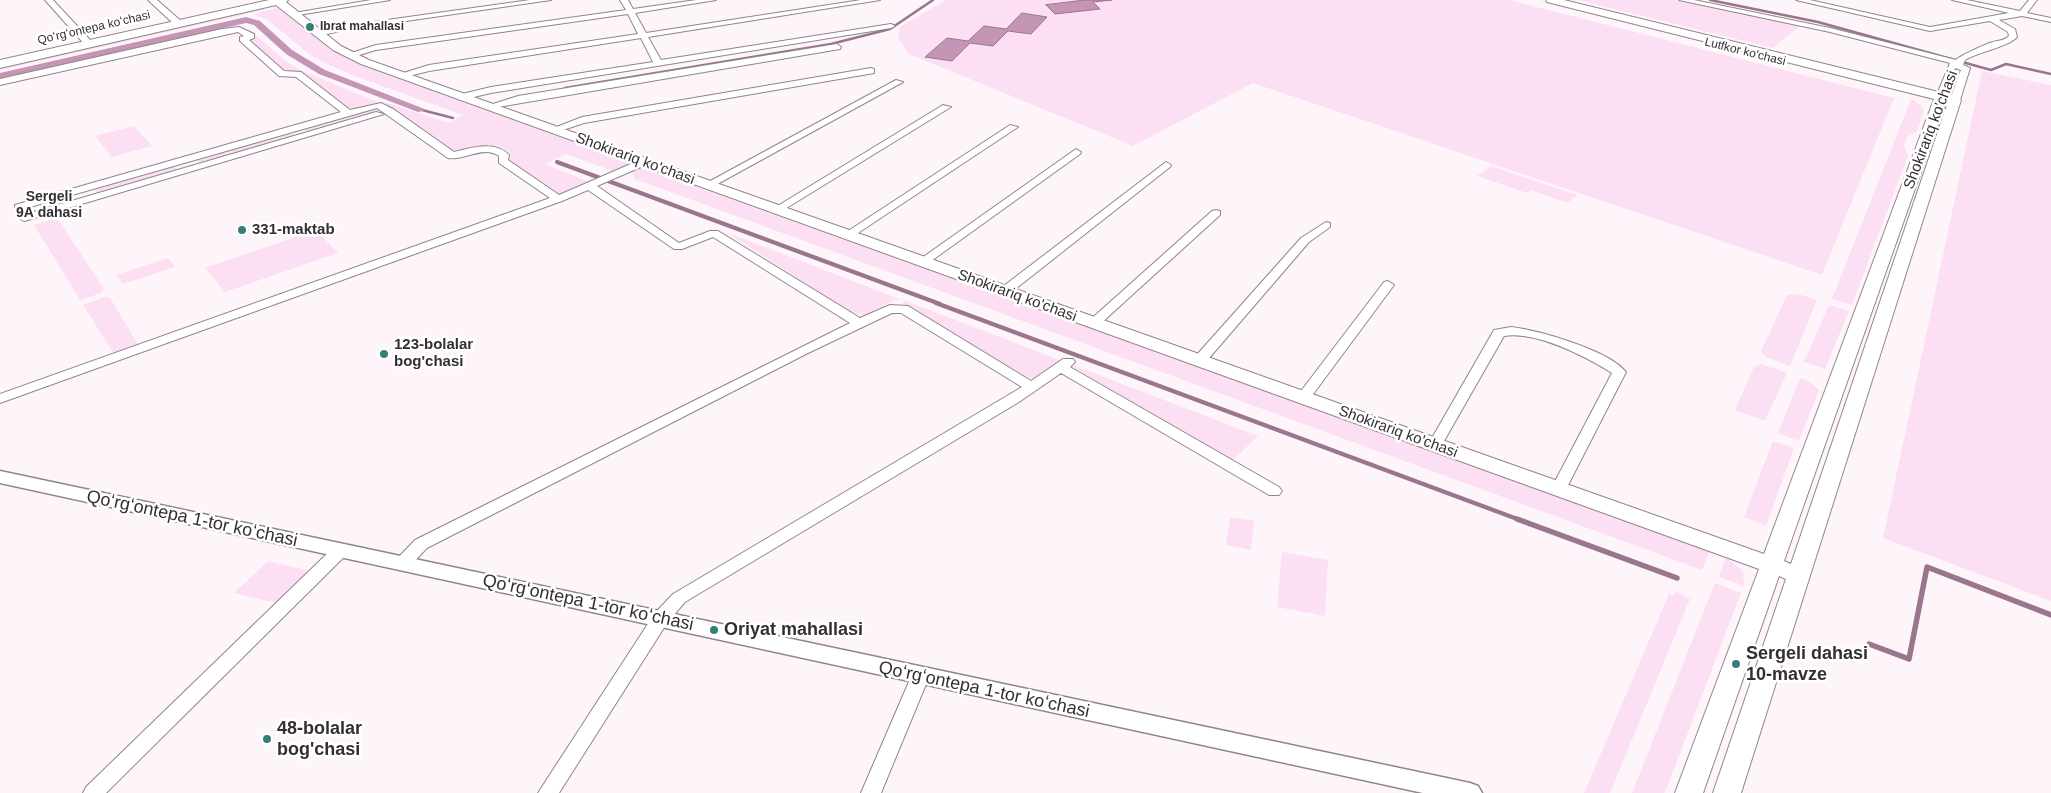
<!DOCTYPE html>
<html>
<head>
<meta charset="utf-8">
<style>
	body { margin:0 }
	canvas { display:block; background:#fef5fb }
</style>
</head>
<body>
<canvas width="2051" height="793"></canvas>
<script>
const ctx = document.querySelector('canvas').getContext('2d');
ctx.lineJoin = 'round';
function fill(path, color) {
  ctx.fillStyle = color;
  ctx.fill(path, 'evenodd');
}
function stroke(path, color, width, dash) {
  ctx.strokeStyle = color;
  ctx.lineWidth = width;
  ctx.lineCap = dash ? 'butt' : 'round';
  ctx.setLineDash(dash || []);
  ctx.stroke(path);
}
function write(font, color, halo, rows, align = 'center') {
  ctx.font = font + ' Arial,sans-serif';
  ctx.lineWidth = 5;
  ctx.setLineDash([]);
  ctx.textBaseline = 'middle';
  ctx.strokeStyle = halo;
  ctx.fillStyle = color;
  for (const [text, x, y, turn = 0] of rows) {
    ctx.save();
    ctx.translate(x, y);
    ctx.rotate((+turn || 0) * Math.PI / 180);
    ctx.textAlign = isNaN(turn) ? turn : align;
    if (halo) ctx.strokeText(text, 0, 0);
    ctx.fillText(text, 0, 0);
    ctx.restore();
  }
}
const green = new Path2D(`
	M946,0H1509L1894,98L1822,275L1253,83L1133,146L909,54L898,38L900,27Z
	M1578,0H1675L1800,26L1773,48Z
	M263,8L264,10L0,70V65Z
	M278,8L331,50L366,67L631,163L613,171L566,154L545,164L589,182C581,185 569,194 560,194C555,193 517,166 509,161L511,154C494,135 471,153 451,152L384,102L449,123L463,115L354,76L325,63L309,54L269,21L253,14Z
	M256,35L287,62L298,69L380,103L351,110L298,71L286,73L252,41Z
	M1982,71L2051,85V601L1883,538Z
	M1911,99L1921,105L1924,111L1917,131L1907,137L1904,145L1908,156L1852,305L1832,299Z
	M372,108L381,110L378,113L310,132L305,130L308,127Z
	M134,126L152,146L112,157L95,136Z
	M288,133L296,135L200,164L196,159Z
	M173,165L178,171L97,194L93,188Z
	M1491,166L1577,195L1567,203L1531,190L1527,193L1477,176Z
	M641,167L1710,551L1702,570L635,179L632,172Z
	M57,218L104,289L101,293L80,300L34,225Z
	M316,230L338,253L225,292L205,268Z
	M726,232L902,300H895L865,315L850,312Z
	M168,258L175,267L123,284L116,275Z
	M1798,294L1817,300L1790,366L1766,357L1761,351L1787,295Z
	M105,297L110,298L139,346L114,354L83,305Z
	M906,301L1258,436L1233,460L1063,361L1034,379L1022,376L902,303Z
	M1829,305L1849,311L1825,369L1804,362Z
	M1761,364L1787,373L1765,421L1735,410L1754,367Z
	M1800,378L1809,381L1819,390L1799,441L1778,433Z
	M1773,441L1794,448L1766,526L1744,517Z
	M1230,517L1254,521L1251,550L1226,545Z
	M1282,552L1328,560L1325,616L1277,607Z
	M1726,557L1743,571L1744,586L1719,577Z
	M268,561L309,571L277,603L234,593Z
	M1715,583L1741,593L1666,790L1664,793H1632Z
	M1676,591L1690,599L1610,793H1584L1669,594L1674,596Z`);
const water = new Path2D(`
	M1085,0H1112L1093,2L1100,9L1055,14L1046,5Z
	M1022,13L1047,17L1031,34L1008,31L993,46L970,43L952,61L925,57L947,38L968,41L984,26L1006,29Z`);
const streamFar3 = new Path2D(`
	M1710,0L1818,22L1991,70L2006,64L2051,74
	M565,88L831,44L890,29L933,0
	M422,110L453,118`);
const streamFar2 = new Path2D(`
	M557,162L940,304`);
const streamFar1 = new Path2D(`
	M936,303L1520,520`);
const stream = new Path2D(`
	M1517,519L1677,578
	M1869,644L1909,659L1927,567L2051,615`);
const canal = new Path2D(`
	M246,17L260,21L292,50L325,70L427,110L418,112L319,74L286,54L254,25L246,23L0,79V73Z`);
const minor = new Path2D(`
	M45,0H53L92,42V46H86Z
	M148,0H157L181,21V25H175Z
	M371,0H390L292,16L288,14Z
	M530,0H551L344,30L319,36L315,34L344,26Z
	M620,0H628L633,9L696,0H716L635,13L646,33L861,0H880L648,37L661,60L891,24L895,26L891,28L491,93L461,100L458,99V95L491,87L653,62L641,38L429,71L401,78L397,75L429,65L638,34L628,14L376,50L349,58L345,55L376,45L626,10Z
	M1679,0H1694L1830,28L1956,60C1959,56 1988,43 1993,42C2000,40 2004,41 2009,36L2008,32L1990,21L1930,31L1796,0H1810L1930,27L2009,13L1952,0H1967L2020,11L2029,0H2037L2027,13L2051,18V22L2022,16L1999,20L2015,29L2017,37C2008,47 1978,52 1965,60L1963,65L1970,68L1960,100L1955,103L1950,100L1961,70L1955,68L1944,99L1936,97L1950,63L1830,32Z
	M239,27L254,34V38L249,40L284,71L301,72L350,110L381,103L393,109L454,152C471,148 495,140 509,155L508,160L559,195L640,160H648V164L597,186L679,243L710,231H718L860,318L890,305L908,306L1031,381L1063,359H1073L1075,362L1070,367L1279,487L1282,491L1279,495H1269L1061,373L1019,402L685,602L667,623L559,793H538L655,613L673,594L1022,387L901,313H892L808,353L427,548C418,557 408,572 394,568L392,564L415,540L850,323L713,237L682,249H674L588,190L562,201L0,403V394L550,198L499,163V156C482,145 465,161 448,158L377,108L23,209H15V205L341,112L296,77L279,76L240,41V37L244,36L238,32L0,85V79L222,29Z
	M837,44L841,47L840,49L498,107L493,104L518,96Z
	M871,68L874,69V73L584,123L554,133L549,130L582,117Z
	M896,80L903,82L712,187L708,188L703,185Z
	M943,105L951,107L780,212L776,213L771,210Z
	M376,112L384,114L28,220L24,221L19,218L20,216Z
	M1010,125L1018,127L852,237L848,238L842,235Z
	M1076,149L1081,152L1080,154L927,264H919V260Z
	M1166,162L1171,165L1170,167L1009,294H1001L999,291L1001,288Z
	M1216,210L1220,211V215L1098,326H1090L1088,323L1090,320L1212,211Z
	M1326,222L1330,223V227L1309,242L1204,364H1194L1192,361L1194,358L1301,238Z
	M1388,281L1394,285L1308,401H1298L1296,398L1298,395L1384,282Z
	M1511,327C1538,330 1609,350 1626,372L1564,493H1554L1551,489L1612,373C1585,356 1536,331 1504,336L1440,448H1430L1428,445L1494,330Z
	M340,545L346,547L348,551L346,555L106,793H83L86,787L334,547Z
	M920,670L926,672L929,677L881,793H861L911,677L914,672Z`);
const tertiary = new Path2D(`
	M0,471L1470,783L1478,786L1482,793H1423L0,483Z`);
const secondary = new Path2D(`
	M269,0H288L286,2L341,46L369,60L1764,554L1934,99L1547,2L1546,0H1564L1959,97L1961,100L1741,793H1713L1786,579L1779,576L1703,793H1675L1759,569L361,64L333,50L276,5L0,68V60ZM1946,101L1948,102L1791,564L1784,561Z`);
const markers = [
	[310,27,5,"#377e78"],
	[242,230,5,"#377e78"],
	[384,354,5,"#377e78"],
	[714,630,5,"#377e78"],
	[1736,664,5,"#377e78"],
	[267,739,5,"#377e78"]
];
const farPoinames = [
	["Ibrat mahallasi",320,27]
];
const farStreetnames = [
	["Qoʻrgʻontepa koʻchasi",94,28,-13],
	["Lutfkor ko'chasi",1745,52,14]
];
const farNeighbourhoodnames = [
	["Sergeli",49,197],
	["9A dahasi",49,213]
];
const streetNames = [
	["Shokirariq ko'chasi",1931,130,-69],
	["Shokirariq ko'chasi",635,159,20],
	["Shokirariq ko'chasi",1017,296,20],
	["Shokirariq ko'chasi",1398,432,20]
];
const poiNames = [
	["331-maktab",252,230],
	["123-bolalar",394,345],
	["bog'chasi",394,362]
];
const nearStreetnames = [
	["Qoʻrgʻontepa 1-tor koʻchasi",192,519,12],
	["Qoʻrgʻontepa 1-tor koʻchasi",588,603,12],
	["Qoʻrgʻontepa 1-tor koʻchasi",984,690,12]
];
const nearPoinames = [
	["Oriyat mahallasi",724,630],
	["Sergeli dahasi",1746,654],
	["10-mavze",1746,675],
	["48-bolalar",277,729],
	["bog'chasi",277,750]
];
fill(green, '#fcdff2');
fill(water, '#c495b5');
stroke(water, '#99768e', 1);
stroke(streamFar3, '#99768e', 2.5);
stroke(streamFar2, '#99768e', 4);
stroke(streamFar1, '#99768e', 4.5);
stroke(stream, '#99768e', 5.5);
fill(canal, '#c495b5');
stroke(minor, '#91858d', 2);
stroke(tertiary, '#91858d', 3);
stroke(secondary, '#91858d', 2);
fill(minor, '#fff');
fill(tertiary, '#fff');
fill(secondary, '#fff');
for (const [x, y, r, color] of markers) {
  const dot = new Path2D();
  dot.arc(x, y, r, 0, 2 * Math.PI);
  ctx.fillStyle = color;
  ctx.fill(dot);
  stroke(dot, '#fff', 2);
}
write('bold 12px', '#342f33', '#fff', farPoinames, 'left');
write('12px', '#342f33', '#fff', farStreetnames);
write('bold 14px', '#342f33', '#fff', farNeighbourhoodnames);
write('15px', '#342f33', '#fff', streetNames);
write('bold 15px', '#342f33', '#fff', poiNames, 'left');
write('18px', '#342f33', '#fff', nearStreetnames);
write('bold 18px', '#342f33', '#fff', nearPoinames, 'left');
</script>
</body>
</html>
